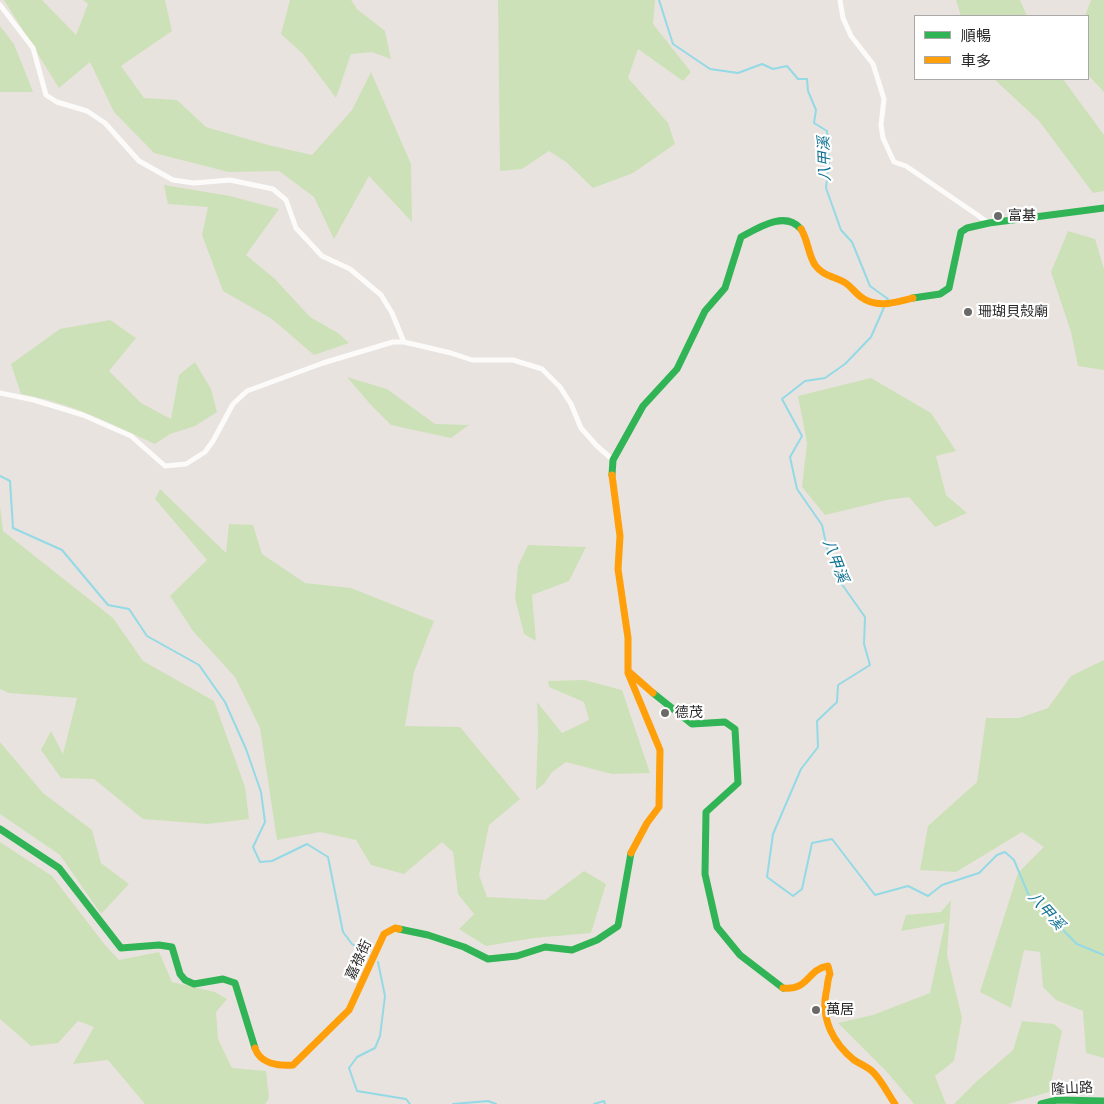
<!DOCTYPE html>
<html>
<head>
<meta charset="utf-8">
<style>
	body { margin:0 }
	#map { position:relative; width:1104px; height:1104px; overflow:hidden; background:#e8e3de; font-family:"Open Sans","Noto Sans TC",sans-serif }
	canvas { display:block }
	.legend { position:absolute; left:914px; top:15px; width:175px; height:65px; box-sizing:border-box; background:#fff; border:1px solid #a9a9a9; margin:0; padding:6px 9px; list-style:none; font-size:15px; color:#292929 }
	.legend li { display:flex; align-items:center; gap:10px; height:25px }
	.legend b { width:25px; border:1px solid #a9a9a9 }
</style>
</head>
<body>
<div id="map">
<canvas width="1104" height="1104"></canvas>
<ul class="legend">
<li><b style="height:6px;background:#30b455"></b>順暢</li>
<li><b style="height:6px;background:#ff9f0a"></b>車多</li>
</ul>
</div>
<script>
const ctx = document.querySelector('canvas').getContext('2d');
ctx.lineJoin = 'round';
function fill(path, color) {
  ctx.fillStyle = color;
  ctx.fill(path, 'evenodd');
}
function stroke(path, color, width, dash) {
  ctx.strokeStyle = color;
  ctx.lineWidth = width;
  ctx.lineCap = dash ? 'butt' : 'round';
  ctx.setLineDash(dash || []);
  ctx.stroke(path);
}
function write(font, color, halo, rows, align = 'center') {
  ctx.font = font + ' "Open Sans","Noto Sans TC",sans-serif';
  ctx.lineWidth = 4.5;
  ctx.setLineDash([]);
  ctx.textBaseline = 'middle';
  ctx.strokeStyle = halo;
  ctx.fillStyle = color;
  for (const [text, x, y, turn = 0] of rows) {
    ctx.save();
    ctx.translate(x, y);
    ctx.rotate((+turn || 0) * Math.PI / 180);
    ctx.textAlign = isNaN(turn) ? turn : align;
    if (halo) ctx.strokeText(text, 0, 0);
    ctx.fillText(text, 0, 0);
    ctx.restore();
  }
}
const green = new Path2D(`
	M4,0H42L76,35L88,4L83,0H165L172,31L121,66L144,98L177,100L206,127L268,145L312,155L352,110L371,72L411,164L412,222L369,176L334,239L314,197L279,171L229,172L154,153L114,112L90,62L59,88Z
	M290,0H351L357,9L385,31L391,59L372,52L351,54L336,98L303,54L281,34Z
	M498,0H655L653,24L691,72L683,81L638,49L628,78L668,123L675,144L633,173L593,188L566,162L549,151L522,169L500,171Z
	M956,0H1020L1027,16H961Z
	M1091,0H1104V92L1088,75V16H1085Z
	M0,26L14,44L33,92H0Z
	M994,79H1063L1104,135V191L1093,193L1039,121Z
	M164,185L230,196L279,209L246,255L275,279L310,317L338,333L349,343L314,355L272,319L223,291L202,235L208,207L168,204Z
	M1068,231L1095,239L1104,269V370L1078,366L1071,332L1051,272Z
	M110,320L136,338L109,371L141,403L171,419L179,375L195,362L211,389L217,412L195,426L170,434L155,444C112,424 68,402 21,394L11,364L60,329Z
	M347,377L387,389L435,424L469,425L451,438L391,425L370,404Z
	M871,378L931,413L956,451L936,456L946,495L967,513L935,527L909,497L887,500L825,515L802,487L807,443L798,396Z
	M160,489L226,553L229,524L253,525L262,554L305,583L351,588L434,621L414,672L405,726L460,727L520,799L489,825L479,875L487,897L545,900L584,871L606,884L591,933L534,938L486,946L459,929L474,914L458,894L453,852L442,842L404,874L371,865L356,840L320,832L277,840L260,728L235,677L193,631L170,596L207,560L155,499Z
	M0,506L3,531L113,618L143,661L214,701L245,787L249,819L207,824L143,819L94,779L61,778L41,750L51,731L63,754L77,698L9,693L0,689Z
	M528,545L586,547L569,581L532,595L536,641L524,634L515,598L518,566Z
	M1104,660V1058L1086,1053L1083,1011L1056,1000L1043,987L1040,952L1024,950L1011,1008L980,992L1018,873L1044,847L1022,832L956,872L920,870L928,826L977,782L986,718H1019L1048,708L1071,676Z
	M584,680L622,690L650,773L612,774L566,762L552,772L544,784L536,790L538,730L537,702L562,733L589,720L584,702L549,687L548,681Z
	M0,742L43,793L92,830L101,863L129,884L101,914L60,855L0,814Z
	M0,842L52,876L105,945L119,960L159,952L172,982L215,992L227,999L216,1012L218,1039L232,1068L266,1071L269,1098L265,1104H145L108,1060L73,1064L94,1027L78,1021L58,1043L31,1046L0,1019Z
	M951,900L947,955L962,1018L954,1061L935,1076L946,1104H914L886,1071L838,1023L873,1015L930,993L945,923L901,931L906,915L941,912Z
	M1022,1021L1054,1024L1062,1031L1049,1092L1008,1104H954L976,1082L1013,1050Z`);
const stream = new Path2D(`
	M659,0L673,44L710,69L738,73L762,64L773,69L787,66L798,79H807L808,91L816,110L814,123L827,131L829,161L826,188L841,230L852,242L870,286L888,299L887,301
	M885,305L871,337L845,364L825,378L805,381L782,399L802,436L790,457L797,489L822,525L827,548L841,583L865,617L864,644L870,665L838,685L837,702L817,721L818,747L801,769L773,834L767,877L793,896L802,889L812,843L832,839L875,895L908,886L928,896L942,885L979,873L997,855L1005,852L1014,860L1029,896L1077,944L1104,955
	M0,476L10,481L13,528L62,550L108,605L129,609L147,636L199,665L225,702L246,749L261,792L265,822L253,847L260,862L272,861L307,844L328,857L343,932L352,944L369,955
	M378,962L385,996L380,1036L375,1048L357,1057L349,1068L357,1091L406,1099L410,1104
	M453,1104L488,1101L496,1104
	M594,1104L604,1101L605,1104`);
const street = new Path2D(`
	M840,0L843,18L851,36L873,64L884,99L881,125L883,138L894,162L906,166L989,223
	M0,5L33,48L46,95L57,102L87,111L105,123L139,161L173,180L194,183L230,180L273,189L286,200L296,228L322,256L350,269L381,295L392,313L404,342
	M0,393L34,400L83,415L131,436L165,466L186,464L205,452L213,441L233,404L247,391L323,363L393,342H404L451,353L472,360H513L542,369L560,387L571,404L581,428L597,446L613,460`);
const fast = new Path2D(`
	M913,298L940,294L949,288L961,232L967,228L989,223L1104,208
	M612,475L613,460L643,406L677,369L705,311L725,288L741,237C758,228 785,210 801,229
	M653,693L692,724L725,722L735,729L738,783L706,812L705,874L717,927L740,955L783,988
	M0,829L59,868L121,948L159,945L172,947L180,974L185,980L194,984L223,979L235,983L255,1048
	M399,929L428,935L464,947L488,959L517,956L545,947L572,950L597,940L618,926L631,853
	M1041,1104L1057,1100L1104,1101`);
const slow = new Path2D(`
	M801,229C808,240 808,254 815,265C823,276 833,276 844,282C851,286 855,293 861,297C877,309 896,302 913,298
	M612,475L620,536L618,569L628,638V671L653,693
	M628,673L660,750L659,807L647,823L631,853
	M783,988C809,991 807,969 828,966L830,974C827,980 828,986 826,993C821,1019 833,1043 854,1060C860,1064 868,1067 873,1072C882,1081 888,1094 895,1104
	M255,1048C260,1064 279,1066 293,1065L349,1010L384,934L395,928L399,929`);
const markers = [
	[998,216,5,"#6c6a68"],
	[968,312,5,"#6c6a68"],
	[665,713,5,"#6c6a68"],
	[816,1010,5,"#6c6a68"]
];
const poiNames = [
	["富基",1008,216],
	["珊瑚貝殼廟",978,312],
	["德茂",675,713],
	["萬居",826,1010]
];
const streetNames = [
	["嘉祿街",359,960,-65],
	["隆山路",1072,1089,-3]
];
const waterNames = [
	["八甲溪",825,159,-92],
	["八甲溪",835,561,69],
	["八甲溪",1046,911,48]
];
fill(green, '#cde1b8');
stroke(stream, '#94d9e6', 2);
stroke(street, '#fcfbfa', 5);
stroke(fast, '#30b455', 7);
stroke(slow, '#ff9f0a', 7);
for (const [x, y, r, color] of markers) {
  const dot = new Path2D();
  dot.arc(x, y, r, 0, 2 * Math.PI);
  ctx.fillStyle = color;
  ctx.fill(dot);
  stroke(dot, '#fff', 2);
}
write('14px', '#292929', '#fff', poiNames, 'left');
write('14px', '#292929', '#fff', streetNames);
write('italic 15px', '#117394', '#fff', waterNames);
</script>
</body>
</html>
